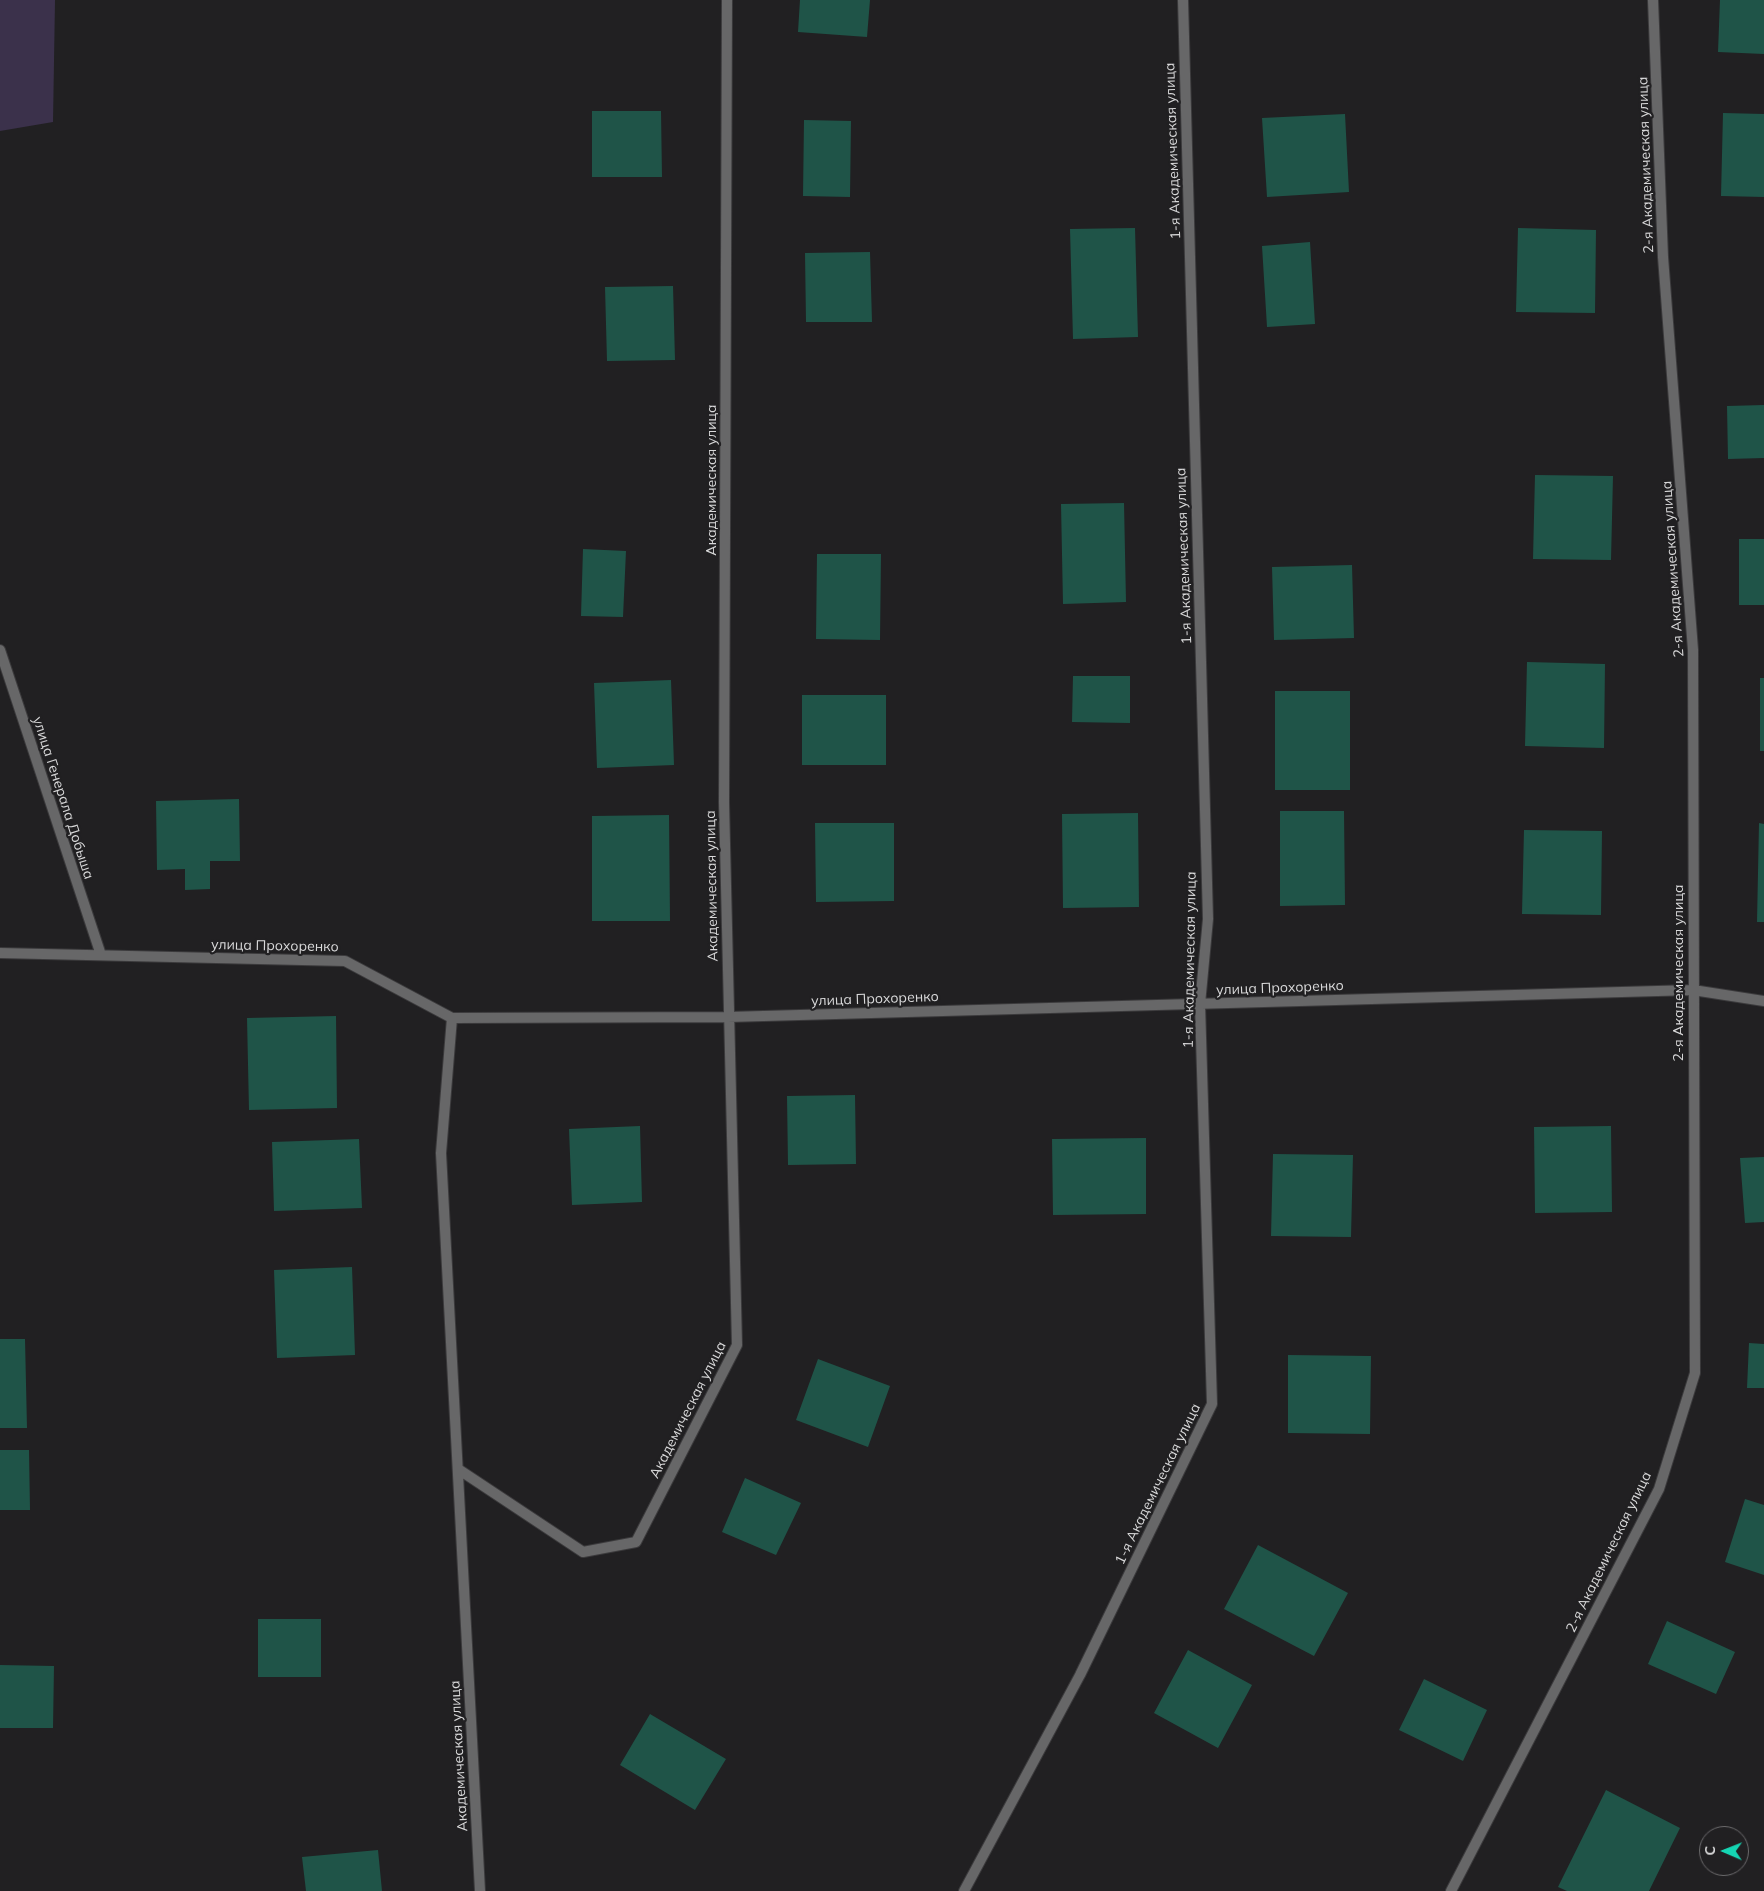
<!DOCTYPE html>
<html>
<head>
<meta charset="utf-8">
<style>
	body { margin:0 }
	#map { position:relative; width:1764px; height:1891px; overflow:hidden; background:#212022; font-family:Mulish,sans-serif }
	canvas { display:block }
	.north { position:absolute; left:1699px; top:1826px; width:50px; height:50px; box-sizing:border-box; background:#212022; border:1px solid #6b6a6c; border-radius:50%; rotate:271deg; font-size:14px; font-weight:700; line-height:20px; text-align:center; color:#d9d9da }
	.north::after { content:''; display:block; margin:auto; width:18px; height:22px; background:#15d5b3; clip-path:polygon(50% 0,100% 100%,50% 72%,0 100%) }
</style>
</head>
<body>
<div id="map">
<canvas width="1764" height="1891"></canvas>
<div class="north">С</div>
</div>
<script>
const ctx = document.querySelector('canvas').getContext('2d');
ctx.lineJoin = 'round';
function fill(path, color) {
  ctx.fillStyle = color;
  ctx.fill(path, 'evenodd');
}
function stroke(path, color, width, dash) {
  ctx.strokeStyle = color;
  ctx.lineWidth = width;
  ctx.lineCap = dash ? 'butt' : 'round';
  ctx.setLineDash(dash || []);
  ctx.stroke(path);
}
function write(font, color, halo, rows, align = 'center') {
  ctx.font = font + ' Mulish,sans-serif';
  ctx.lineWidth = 4.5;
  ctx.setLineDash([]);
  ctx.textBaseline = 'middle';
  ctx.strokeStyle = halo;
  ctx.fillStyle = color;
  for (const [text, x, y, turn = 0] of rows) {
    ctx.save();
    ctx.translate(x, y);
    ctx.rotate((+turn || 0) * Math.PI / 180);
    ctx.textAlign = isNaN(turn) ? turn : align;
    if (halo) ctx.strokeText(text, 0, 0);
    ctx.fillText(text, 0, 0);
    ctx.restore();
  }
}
const green = new Path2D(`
	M0,0H55L53,122L0,131Z`);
const building = new Path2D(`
	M800,0H870L867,37L798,32Z
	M1720,0H1764V54L1718,52Z
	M592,111H661L662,177H592Z
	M1723,113L1764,114V197L1721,196Z
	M1345,114L1349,192L1267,197L1262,118Z
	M804,120L851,121L850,197L803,196Z
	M1135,228L1138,337L1073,339L1070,229Z
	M1518,228L1596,230L1595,313L1516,312Z
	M1310,242L1315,324L1267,327L1262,246Z
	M870,252L872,322H806L805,253Z
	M673,286L675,360L607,361L605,287Z
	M1764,405V458L1728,459L1727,406Z
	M1535,475L1613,476L1611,560L1533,559Z
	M1124,503L1126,602L1063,604L1061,504Z
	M1739,539H1764V605H1739Z
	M583,549L626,551L623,617L581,616Z
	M817,554H881L880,640L816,639Z
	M1352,565L1354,638L1274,640L1272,567Z
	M1527,662L1605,664L1604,748L1525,746Z
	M1073,676H1130V723L1072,722Z
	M1760,678H1764V751H1760Z
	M671,680L674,765L597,768L594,683Z
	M1275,691H1350V790H1275Z
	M802,695H886V765H802Z
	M239,799L240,861H210V889L185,890V869L157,870L156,801Z
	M1280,811H1344L1345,905L1280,906Z
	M1138,813L1139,907L1063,908L1062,814Z
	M669,815L670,921H592V816Z
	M815,823H894V901L816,902Z
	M1759,823L1764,824V922H1757Z
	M1524,830L1602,831L1601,915L1522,914Z
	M336,1016L337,1108L249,1110L247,1018Z
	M855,1095L856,1164L788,1165L787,1096Z
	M640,1126L642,1202L572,1205L569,1129Z
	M1611,1126L1612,1212L1535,1213L1534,1127Z
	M1146,1138V1214L1053,1215L1052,1139Z
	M359,1139L362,1208L274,1211L272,1142Z
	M1273,1154L1353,1155L1351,1237L1271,1236Z
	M1764,1157V1222L1745,1223L1740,1158Z
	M352,1267L355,1355L277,1358L274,1270Z
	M0,1339H25L27,1428H0Z
	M1749,1343L1764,1344V1388H1747Z
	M1288,1355L1371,1356L1370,1434L1288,1433Z
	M818,1359L890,1386L868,1447L796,1420Z
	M0,1450H29L30,1510H0Z
	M745,1478L801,1503L776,1555L722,1532Z
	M1745,1499L1764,1505V1575L1725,1562Z
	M1258,1545L1348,1593L1314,1656L1224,1609Z
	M258,1619H321V1677H258Z
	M1667,1621L1735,1652L1716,1694L1648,1664Z
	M1188,1650L1252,1685L1218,1748L1154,1713Z
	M0,1665L54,1666L53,1728H0Z
	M1424,1679L1487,1710L1463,1761L1399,1730Z
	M650,1714L726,1759L695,1810L620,1765Z
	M1606,1790L1680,1828L1649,1891H1567L1558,1887Z
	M378,1850L382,1891H306L302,1857Z`);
const street = new Path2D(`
	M0,650L101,955
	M0,953L345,961L452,1018L728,1017L1693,990L1764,1001
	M452,1018L441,1153L480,1891
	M458,1469L583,1552L636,1542L737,1345L724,802L727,0
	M964,1891L1080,1675L1212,1404L1200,1004L1208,919L1183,0
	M1451,1891L1659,1489L1695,1373L1693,650L1663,257L1653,0`);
const streetNames = [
	["1-я Академическая улица",1173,151,-92],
	["2-я Академическая улица",1646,165,-92],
	["Академическая улица",712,480,-90],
	["1-я Академическая улица",1184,556,-92],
	["2-я Академическая улица",1673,569,-94],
	["улица Генерала Добыша",63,798,72],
	["Академическая улица",712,886,-91],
	["улица Прохоренко",275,946,1],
	["1-я Академическая улица",1190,960,-89],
	["2-я Академическая улица",1679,973,-90],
	["улица Прохоренко",1280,988,-2],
	["улица Прохоренко",875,999,-2],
	["Академическая улица",688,1410,-63],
	["1-я Академическая улица",1158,1484,-64],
	["2-я Академическая улица",1609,1552,-64],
	["Академическая улица",459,1756,-93]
];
fill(green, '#3b314b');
fill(building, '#1f5448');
stroke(street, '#3b3a3c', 12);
stroke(street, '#676768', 10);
write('14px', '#d9d9da', '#212022', streetNames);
</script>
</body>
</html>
